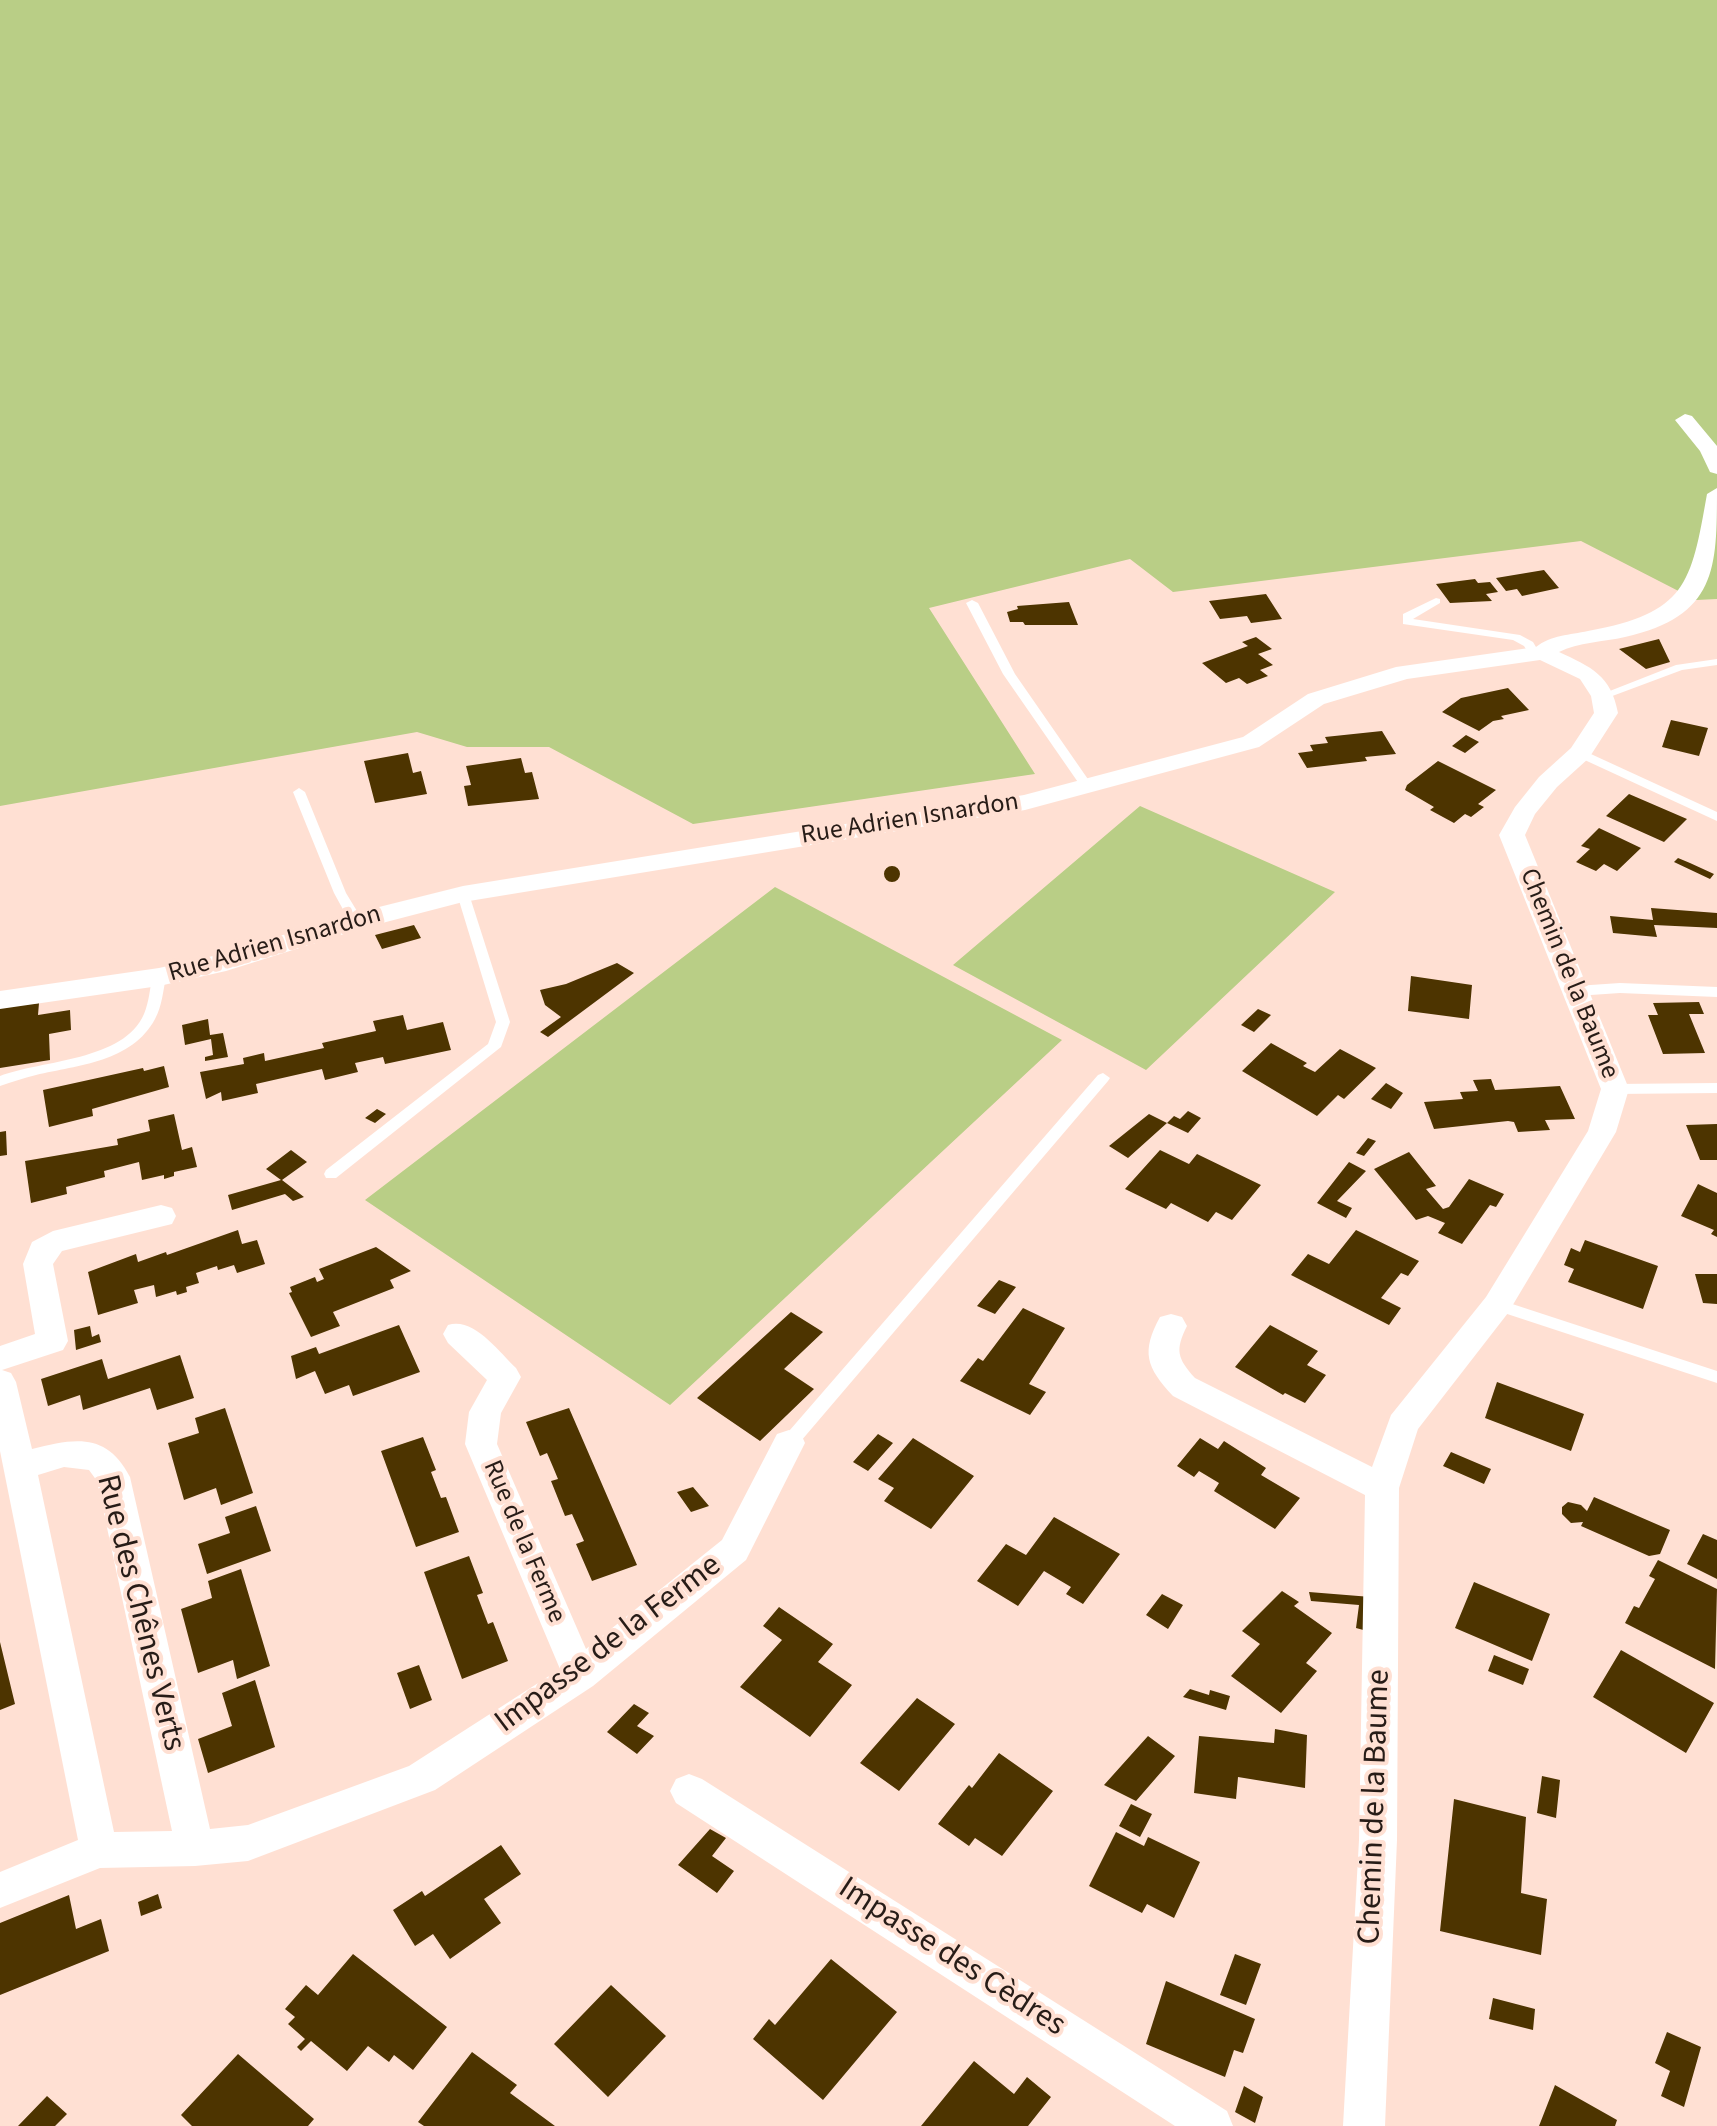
<!DOCTYPE html>
<html>
<head>
<meta charset="utf-8">
<style>
	body { margin:0 }
	canvas { display:block; background:#ffe0d3 }
</style>
</head>
<body>
<canvas width="1717" height="2126"></canvas>
<script>
const ctx = document.querySelector('canvas').getContext('2d');
ctx.lineJoin = 'round';
function fill(path, color) {
  ctx.fillStyle = color;
  ctx.fill(path, 'evenodd');
}
function write(font, color, halo, rows, align = 'center') {
  ctx.font = font + ' "Source Sans 3",sans-serif';
  ctx.lineWidth = 8;
  ctx.setLineDash([]);
  ctx.textBaseline = 'middle';
  ctx.strokeStyle = halo;
  ctx.fillStyle = color;
  for (const [text, x, y, turn = 0] of rows) {
    ctx.save();
    ctx.translate(x, y);
    ctx.rotate((+turn || 0) * Math.PI / 180);
    ctx.textAlign = isNaN(turn) ? turn : align;
    if (halo) ctx.strokeText(text, 0, 0);
    ctx.fillText(text, 0, 0);
    ctx.restore();
  }
}
const green = new Path2D(`
	M0,0H1717V599L1696,600L1581,541L1173,592L1130,559L929,608L1035,774L693,824L549,747H467L417,732L0,806Z
	M1140,806L1335,892L1146,1070L953,965Z
	M775,887L1062,1040L670,1405L365,1200Z`);
const building = new Path2D(`
	M1544,570L1559,588L1522,596L1517,589L1506,591L1496,578Z
	M1475,579L1478,583L1490,582L1498,592L1486,594L1492,601L1450,603L1436,584Z
	M1266,594L1282,619L1251,623L1247,616L1220,619L1209,601Z
	M1069,602L1078,625H1025L1023,622H1010L1007,612L1018,609L1017,606Z
	M1256,637L1272,649L1258,654L1273,665L1260,670L1268,676L1247,684L1239,678L1226,683L1202,663L1248,646L1242,642Z
	M1659,639L1670,662L1646,669L1619,649Z
	M1508,688L1529,710L1501,716L1504,719L1493,721L1479,731L1442,712L1461,698Z
	M1671,720L1708,728L1699,756L1662,747Z
	M1382,731L1396,754L1365,757L1367,761L1307,768L1298,753L1313,751L1310,745L1328,743L1325,737Z
	M1466,735L1479,742L1465,753L1452,746Z
	M408,753L413,773L421,771L427,794L375,803L364,761Z
	M521,758L525,773L532,772L539,799L468,806L464,786L471,785L466,766Z
	M1438,761L1496,790L1478,804L1484,807L1471,817L1465,814L1454,823L1430,810L1434,807L1405,790L1407,785Z
	M1629,794L1687,819L1664,842L1606,816Z
	M1599,828L1641,848L1617,871L1604,864L1596,871L1576,862L1590,849L1581,846Z
	M1678,858L1690,863L1714,874L1710,879L1674,862Z
	M884 874a8 8 0 1 1 16 0a8 8 0 1 1-16 0Z
	M1651,908L1717,913V928L1654,925L1657,937L1613,933L1610,916L1653,920Z
	M414,925L421,938L382,949L375,935Z
	M617,963L634,973L548,1037L540,1032L561,1017L545,1005L540,990L566,984Z
	M1411,976L1472,985L1469,1019L1408,1011Z
	M1699,1002L1704,1014H1689L1705,1053L1663,1054L1648,1015H1658L1653,1003Z
	M39,1003L38,1015L70,1010L71,1030L49,1034L50,1060L0,1068V1007Z
	M1258,1009L1271,1015L1254,1032L1241,1025Z
	M403,1015L407,1030L443,1022L451,1050L385,1064L383,1057L355,1063L358,1072L325,1080L322,1069L256,1084L258,1093L222,1101L221,1092L206,1099L200,1072L244,1064L243,1058L264,1053L265,1061L324,1048L322,1043L376,1031L373,1021Z
	M208,1019L210,1035L223,1033L228,1057L205,1061V1057L213,1055L211,1039L185,1045L182,1025Z
	M1271,1043L1307,1063L1303,1066L1315,1072L1340,1049L1376,1068L1344,1099L1338,1095L1317,1116L1242,1071Z
	M164,1066L169,1087L92,1109L93,1116L49,1127L43,1090L143,1068L144,1071Z
	M1491,1079L1495,1090L1560,1086L1575,1119L1545,1120L1550,1130L1518,1132L1514,1122L1508,1121L1434,1129L1424,1102L1463,1099L1460,1092L1478,1091L1473,1080Z
	M1386,1083L1403,1093L1391,1109L1371,1099Z
	M377,1109L386,1114L375,1123L365,1118Z
	M1188,1111L1201,1118L1188,1133L1167,1123L1128,1158L1109,1146L1149,1114L1167,1123L1174,1116L1180,1119Z
	M174,1114L182,1150L192,1147L197,1167L174,1172V1176L164,1179V1175L142,1180L139,1162L104,1171L105,1177L66,1187L67,1194L31,1203L25,1161L118,1145L117,1139L150,1131L148,1120Z
	M1717,1124V1160H1700L1686,1125Z
	M6,1131L7,1155L0,1156V1132Z
	M1368,1138L1376,1141L1364,1156L1356,1153Z
	M291,1150L307,1162L282,1180L304,1197L293,1201L285,1194L232,1210L228,1195L281,1180L266,1169Z
	M1160,1150L1189,1164L1197,1154L1261,1185L1232,1220L1216,1212L1208,1222L1171,1203L1166,1209L1125,1189Z
	M1409,1152L1436,1186L1426,1189L1443,1209L1449,1207L1469,1179L1504,1194L1496,1207L1490,1205L1462,1244L1438,1233L1445,1223L1428,1216L1416,1220L1374,1169Z
	M1349,1162L1366,1171L1337,1201L1352,1208L1346,1218L1317,1203Z
	M1698,1184L1717,1193V1237L1711,1234L1714,1230L1681,1216Z
	M238,1230L242,1244L257,1240L265,1264L237,1273L234,1265L218,1270L217,1266L196,1273L199,1283L186,1287L187,1292L177,1295L176,1291L156,1297L154,1285L134,1290L138,1303L98,1315L88,1272L136,1254L138,1262L166,1252L167,1255Z
	M1356,1230L1419,1261L1408,1276L1401,1273L1381,1298L1401,1308L1389,1325L1291,1275L1308,1254L1329,1264Z
	M1585,1240L1658,1266L1643,1309L1568,1282L1574,1269L1564,1265L1571,1248L1580,1252Z
	M376,1247L411,1271L390,1280L394,1288L333,1312L340,1326L311,1337L289,1293L292,1292L290,1287L315,1277L317,1282L324,1279L319,1269Z
	M1695,1274H1717V1304L1703,1303Z
	M999,1280L1016,1287L995,1314L977,1306Z
	M1023,1308L1065,1328L1029,1384L1046,1392L1030,1415L960,1381L978,1358L983,1361Z
	M791,1312L823,1332L784,1369L814,1389L760,1441L697,1398Z
	M399,1325L420,1372L353,1396L349,1385L325,1394L315,1371L296,1379L291,1356L316,1347L319,1354Z
	M1270,1325L1318,1351L1307,1365L1326,1375L1305,1403L1285,1393L1283,1395L1235,1367Z
	M90,1326L92,1337L99,1334L101,1342L76,1350L74,1330Z
	M180,1355L194,1398L157,1410L150,1388L83,1410L80,1395L48,1406L41,1379L102,1359L108,1379Z
	M1497,1382L1584,1414L1571,1451L1485,1418Z
	M225,1408L253,1493L221,1505L216,1488L184,1500L168,1443L199,1433L195,1418Z
	M569,1408L637,1565L592,1581L576,1544L584,1541L572,1514L565,1516L551,1481L558,1479L553,1467L547,1453L540,1456L526,1422Z
	M878,1434L893,1443L868,1471L853,1462Z
	M423,1437L436,1470L431,1472L441,1498L446,1497L459,1532L416,1547L381,1451Z
	M913,1438L974,1476L931,1529L884,1501L894,1488L878,1479Z
	M1200,1438L1218,1449L1224,1441L1266,1468L1261,1475L1300,1498L1275,1529L1214,1491L1219,1483L1199,1471L1194,1477L1177,1466Z
	M1451,1452L1491,1469L1484,1484L1443,1466Z
	M693,1487L709,1506L691,1512L677,1492Z
	M1594,1497L1670,1530L1660,1554L1649,1556L1581,1526L1583,1522L1571,1523L1562,1514V1507L1568,1502L1581,1505L1587,1511Z
	M256,1506L271,1551L207,1574L198,1544L230,1533L225,1517Z
	M1054,1517L1120,1554L1083,1604L1066,1594L1071,1587L1044,1571L1018,1606L977,1581L1006,1544L1026,1555Z
	M1703,1534L1717,1540V1579L1687,1564Z
	M469,1556L483,1593L477,1595L488,1624L493,1622L508,1661L462,1679L424,1572Z
	M1658,1560L1717,1589L1715,1669L1625,1623L1634,1606L1639,1608L1655,1579L1649,1576Z
	M241,1569L270,1666L237,1679L233,1660L198,1673L181,1609L212,1598L208,1581Z
	M1474,1582L1550,1614L1532,1661L1455,1628Z
	M1282,1591L1299,1602L1294,1606L1332,1633L1306,1663L1317,1671L1281,1713L1231,1676L1260,1644L1242,1631Z
	M1309,1592L1371,1597L1367,1631L1356,1628L1359,1605L1311,1601Z
	M1162,1594L1183,1605L1168,1629L1146,1615Z
	M779,1607L833,1644L818,1662L852,1685L810,1737L740,1687L782,1640L763,1626Z
	M0,1642L15,1704L0,1710Z
	M1621,1650L1714,1703L1686,1753L1593,1697Z
	M1494,1655L1529,1669L1523,1685L1488,1671Z
	M419,1665L432,1700L410,1709L397,1673Z
	M255,1680L275,1747L208,1773L198,1739L232,1726L222,1693Z
	M1190,1689L1209,1695L1210,1690L1230,1696L1226,1710L1183,1697Z
	M917,1698L955,1724L899,1791L860,1763Z
	M634,1704L649,1713L637,1726L654,1736L637,1754L607,1732Z
	M1275,1729L1307,1735L1305,1788L1238,1777L1236,1799L1194,1793L1199,1736L1274,1743Z
	M1148,1736L1175,1756L1136,1801L1104,1785Z
	M999,1753L1053,1791L1002,1856L975,1838L969,1846L938,1824L969,1785L972,1788Z
	M1542,1776L1560,1780L1556,1818L1537,1813Z
	M1454,1799L1526,1817L1521,1893L1547,1899L1541,1955L1440,1931Z
	M1131,1804L1152,1814L1140,1837L1119,1826Z
	M710,1829L726,1838L712,1856L734,1871L717,1893L678,1865Z
	M1116,1832L1144,1846L1148,1837L1200,1862L1174,1918L1147,1904L1142,1913L1089,1886Z
	M501,1845L521,1874L484,1899L501,1923L450,1959L433,1934L415,1946L393,1910L422,1891L425,1896Z
	M158,1894L162,1908L141,1916L138,1902Z
	M69,1895L76,1929L101,1919L109,1951L0,1995V1923Z
	M353,1954L447,2027L413,2070L394,2055L389,2062L368,2046L347,2071L311,2041L301,2051L297,2047L305,2039L288,2024L295,2017L285,2009L306,1985L318,1995Z
	M1235,1954L1261,1964L1246,2005L1220,1995Z
	M831,1959L897,2012L823,2100L753,2039L769,2019L775,2025Z
	M1166,1981L1255,2019L1243,2053L1234,2050L1225,2077L1146,2044Z
	M611,1985L666,2036L608,2097L554,2044Z
	M1493,1998L1535,2009L1533,2030L1489,2019Z
	M1667,2032L1701,2047L1684,2107L1661,2096L1670,2071L1655,2063Z
	M472,2052L517,2085L510,2093L555,2126H424L418,2122Z
	M238,2054L314,2119L308,2126H192L181,2115Z
	M974,2061L1014,2094L1027,2077L1051,2097L1028,2126H921Z
	M1555,2085L1617,2120L1615,2126H1539Z
	M1244,2086L1263,2097L1255,2123L1235,2112Z
	M47,2096L67,2114L55,2126H18Z`);
const service = new Path2D(`
	M1436,598L1440,599V603L1413,619L1520,635L1533,642L1539,652L1533,655L1529,654L1524,646L1513,640L1403,624V614Z
	M972,600L978,603L1015,674L1092,785L1090,788H1082L1003,674L966,603Z
	M1717,659V665L1682,670L1607,698H1599L1597,696L1676,665Z
	M1580,749L1717,812V821L1576,756L1574,753L1576,750Z
	M299,788L305,792L346,893L363,921L361,924H351L334,893L293,792Z
	M463,890L469,894L510,1022L501,1047L336,1178H326L324,1174L326,1170L488,1044L496,1022L457,894Z
	M159,973L166,977C163,991 162,1006 155,1019C132,1062 78,1065 36,1075C23,1078 12,1082 0,1086V1076C42,1060 124,1061 144,1014C149,1002 150,989 152,977Z
	M1620,983L1717,987V997L1620,993L1576,996L1569,991L1576,986Z
	M1103,1073L1110,1078L1108,1081L795,1448L789,1450L783,1448L781,1443L783,1438L1098,1075Z
	M1717,1083V1093L1615,1094L1608,1089L1615,1084Z
	M1497,1299L1717,1371V1383L1492,1309L1489,1305L1492,1301Z`);
const minor = new Path2D(`
	M1685,414L1692,416L1717,446V474L1710,472L1700,451L1675,420Z
	M1717,488C1717,569 1717,616 1625,637C1604,642 1578,642 1559,652C1591,667 1611,675 1618,713L1589,758L1557,787L1535,814L1525,835L1629,1089L1616,1132L1508,1313L1418,1429L1399,1488L1397,1840L1385,2126H1343L1359,1840L1365,1495L1173,1396C1146,1367 1141,1352 1160,1317L1171,1314L1182,1317L1187,1326C1175,1350 1177,1358 1195,1378L1372,1467L1391,1415L1486,1297L1588,1131L1601,1089L1499,835L1515,807L1539,777L1571,748L1594,713L1591,696L1580,679L1540,660L1407,679L1324,704L1259,747L1025,810L463,902L363,928L226,971L159,986L0,1009V991L159,968L222,954L347,915L463,886L1024,795L1243,737L1308,694L1396,667L1536,647C1551,635 1570,635 1588,631C1686,613 1691,585 1707,494Z
	M161,1205L172,1208L176,1216L172,1224L62,1251L53,1264L68,1341L63,1350L2,1370L11,1373L16,1382L32,1449C75,1438 107,1432 130,1477L210,1829L248,1825L409,1766L560,1669L465,1444L469,1412L487,1380L448,1343L443,1334L448,1325C474,1317 498,1351 516,1368L521,1377L501,1413L497,1444L586,1649L722,1540L777,1434L789,1430L801,1434L805,1443L746,1560L593,1686L435,1790L248,1861L195,1866L100,1868L0,1908V1872L78,1840L0,1451V1346L35,1334L23,1264L32,1242L53,1231ZM64,1467L89,1470L97,1481L172,1831L114,1832L38,1475Z
	M689,1774L702,1779L1227,2111L1233,2126H1175L676,1803L670,1791L676,1779Z`);
const streetNames = [
	["Rue Adrien Isnardon",910,820,-9],
	["Rue Adrien Isnardon",275,945,-16],
	["Chemin de la Baume",1568,974,68],
	["Rue de la Ferme",523,1542,67]
];
const nearStreetnames = [
	["Rue des Chênes Verts",139,1613,76],
	["Impasse de la Ferme",609,1645,-37],
	["Chemin de la Baume",1376,1807,-88],
	["Impasse des Cèdres",951,1958,33]
];
fill(green, '#b9ce86');
fill(building, '#4d3400');
fill(service, '#fff');
fill(minor, '#fff');
write('26px', '#271c17', '#ffe0d3', streetNames);
write('32px', '#271c17', '#ffe0d3', nearStreetnames);
</script>
</body>
</html>
